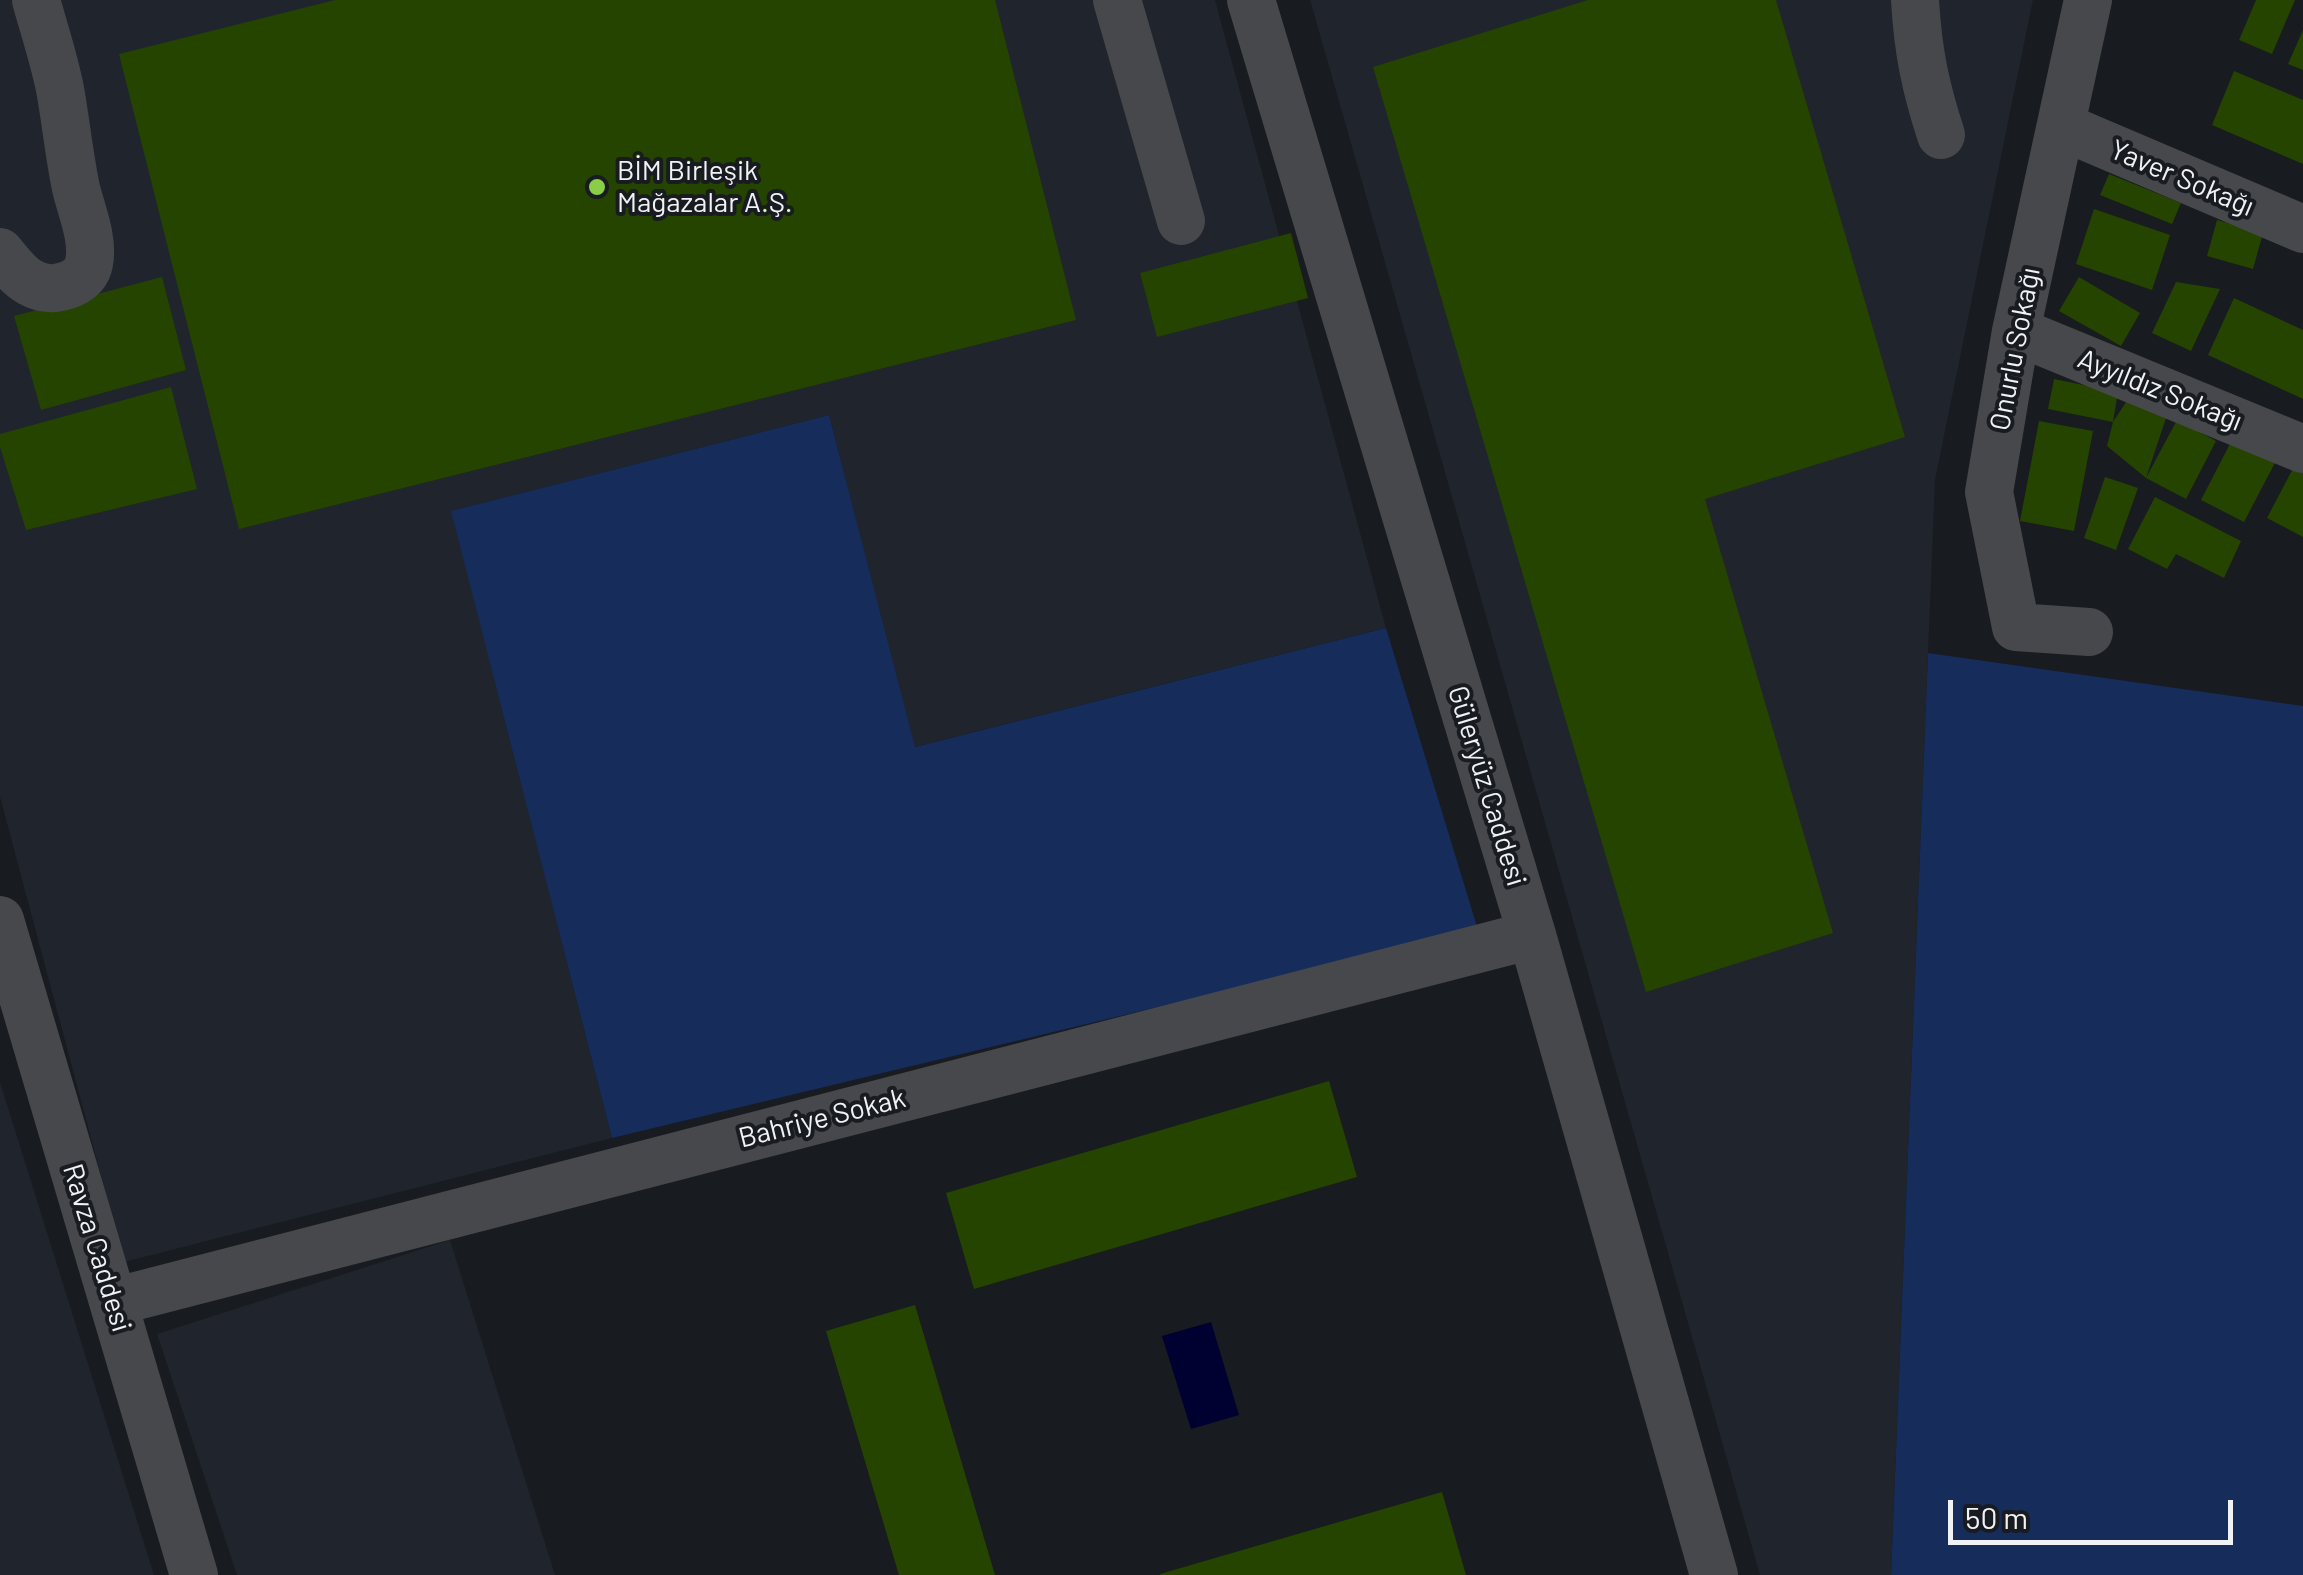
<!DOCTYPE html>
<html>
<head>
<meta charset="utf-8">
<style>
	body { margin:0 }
	#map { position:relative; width:2303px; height:1575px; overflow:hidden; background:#181b1f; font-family:Barlow,sans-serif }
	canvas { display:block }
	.scale { position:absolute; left:1948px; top:1500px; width:285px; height:45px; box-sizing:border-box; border:5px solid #f0f2f5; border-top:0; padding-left:12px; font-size:30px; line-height:35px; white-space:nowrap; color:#f0f2f5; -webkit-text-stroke:8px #181b1f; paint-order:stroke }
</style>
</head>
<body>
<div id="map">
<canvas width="2303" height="1575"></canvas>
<div class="scale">50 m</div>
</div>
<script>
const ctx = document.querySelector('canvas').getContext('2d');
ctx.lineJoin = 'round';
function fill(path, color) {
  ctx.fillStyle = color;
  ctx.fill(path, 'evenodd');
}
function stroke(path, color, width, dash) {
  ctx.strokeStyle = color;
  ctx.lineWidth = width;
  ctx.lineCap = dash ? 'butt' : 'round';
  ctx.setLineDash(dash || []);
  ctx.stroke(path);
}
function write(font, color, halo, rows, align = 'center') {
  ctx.font = font + ' Barlow,sans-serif';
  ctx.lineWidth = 8;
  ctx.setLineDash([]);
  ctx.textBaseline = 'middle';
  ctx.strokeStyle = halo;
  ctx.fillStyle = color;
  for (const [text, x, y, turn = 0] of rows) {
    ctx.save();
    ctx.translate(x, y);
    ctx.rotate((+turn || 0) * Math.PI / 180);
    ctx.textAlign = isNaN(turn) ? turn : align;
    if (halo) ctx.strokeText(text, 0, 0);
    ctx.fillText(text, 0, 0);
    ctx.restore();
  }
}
const built = new Path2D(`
	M0,0H1215L1386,628L914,747L829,415L452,511L612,1138L124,1262L0,797Z
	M1310,0H2033L1935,480L1891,1575H1760Z
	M0,1082L154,1575H0Z
	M450,1240L555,1575H237L157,1334Z`);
const green = new Path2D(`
	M829,415L915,747L1386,628L1478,930L612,1138L451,511Z
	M1928,653L2303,706V1575H1891Z`);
const water = new Path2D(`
	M1211,1322L1239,1415L1191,1429L1162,1336Z`);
const building = new Path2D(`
	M335,0H995L1076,320L239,529L119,54Z
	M1588,0H1776L1905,437L1705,499L1833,933L1646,992L1373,67Z
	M2256,0H2295L2272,54L2239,40Z
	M2303,30V70L2288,64Z
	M2234,71L2303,100V164L2212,125Z
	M2109,174L2181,203L2172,224L2100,195Z
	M2094,209L2170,235L2152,290L2076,264Z
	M2217,220L2263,233L2253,269L2207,256Z
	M1291,233L1308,298L1157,337L1140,273Z
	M162,277L186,370L41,410L14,316Z
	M2079,277L2140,313L2121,346L2059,311Z
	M2176,282L2220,289L2191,351L2152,333Z
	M2234,298L2303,330V399L2208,355Z
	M2054,379L2118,392L2113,422L2048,409Z
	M171,387L197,489L26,530L0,447V434Z
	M2130,396L2169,409L2146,478L2107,446L2113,422Z
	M2177,420L2216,441L2186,499L2146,478Z
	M2039,421L2093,431L2074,531L2020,521Z
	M2235,434L2278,457L2244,522L2201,500Z
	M2300,455L2303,457V537L2267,518Z
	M2105,477L2138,488L2116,550L2084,538Z
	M2155,497L2241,541L2224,578L2176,554L2167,569L2128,549Z
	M1329,1081L1357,1177L974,1289L946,1193Z
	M915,1305L995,1575H899L826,1331Z
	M1442,1492L1466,1575H1160V1574Z`);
const minor = new Path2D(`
	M1117,0L1181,221
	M1251,0L1532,935L1714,1575
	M1915,0C1918,51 1925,86 1941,135
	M2088,0L2016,331L1989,492L2016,627L2089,632
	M2061,126L2303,229
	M0,252C14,270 29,290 55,288C70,286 86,279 89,263C94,239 81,210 76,188C69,155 66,122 60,89C54,59 44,29 36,0
	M2016,331L2303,449
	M0,920L194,1575
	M113,1302L1532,935`);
const markers = [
	[597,187,10,"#8ace48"]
];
const poiNames = [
	["BİM Birleşik",617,171],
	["Mağazalar A.Ş.",617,203]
];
const streetNames = [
	["Yaver Sokağı",2182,178,23],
	["Onurlu Sokağı",2015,349,-79],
	["Ayyıldız Sokağı",2160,390,22],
	["Güleryüz Caddesi",1487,786,73],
	["Bahriye Sokak",822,1118,-14],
	["Ravza Caddesi",97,1248,73]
];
fill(built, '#1f242d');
fill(green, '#162c5a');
fill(water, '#000031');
fill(building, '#254400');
stroke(minor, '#47484b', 48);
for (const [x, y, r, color] of markers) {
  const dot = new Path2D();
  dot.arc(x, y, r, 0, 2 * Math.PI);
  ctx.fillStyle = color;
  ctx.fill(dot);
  stroke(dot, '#181b1f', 4);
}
write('28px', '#f0f2f5', '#181b1f', poiNames, 'left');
write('28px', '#f0f2f5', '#181b1f', streetNames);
</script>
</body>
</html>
